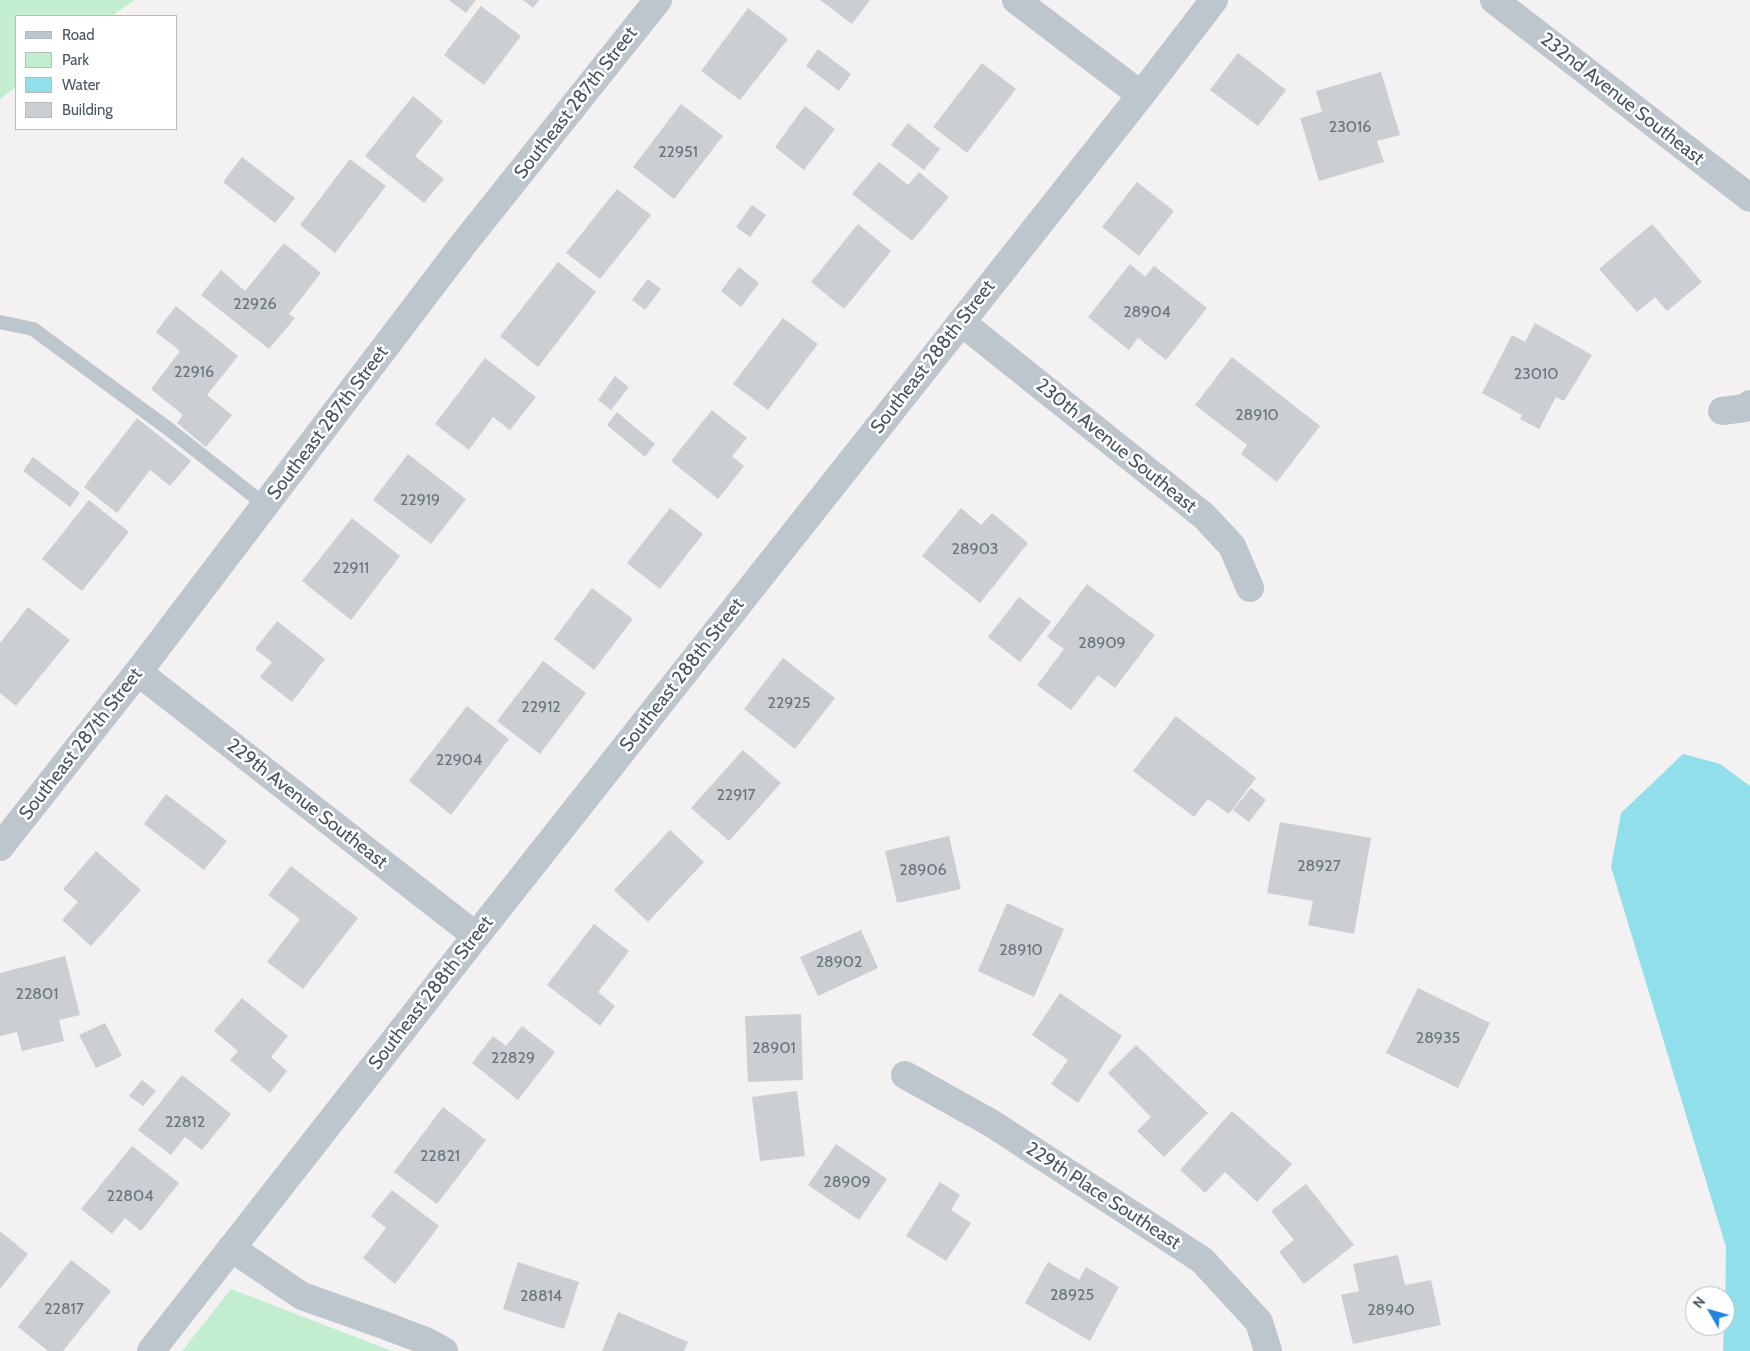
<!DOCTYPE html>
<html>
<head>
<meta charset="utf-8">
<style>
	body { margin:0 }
	#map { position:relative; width:1750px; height:1351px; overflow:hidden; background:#f3f1f1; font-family:Cabin,sans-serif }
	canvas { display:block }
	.legend { position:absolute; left:15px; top:15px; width:162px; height:115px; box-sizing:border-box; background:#fff; border:1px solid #b6bbbf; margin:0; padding:6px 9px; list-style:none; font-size:15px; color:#49565e }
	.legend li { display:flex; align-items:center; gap:10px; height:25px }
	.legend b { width:25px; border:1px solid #b6bbbf }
	.north { position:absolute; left:1685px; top:1286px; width:50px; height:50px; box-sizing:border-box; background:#fff; border:1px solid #b6bbbf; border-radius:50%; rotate:308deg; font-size:14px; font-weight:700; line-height:20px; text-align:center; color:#49565e }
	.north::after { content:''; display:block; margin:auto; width:18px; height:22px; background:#2084de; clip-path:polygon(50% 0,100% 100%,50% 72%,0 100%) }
</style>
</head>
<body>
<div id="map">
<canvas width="1750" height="1351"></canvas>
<ul class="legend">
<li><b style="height:6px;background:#bdc6cd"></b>Road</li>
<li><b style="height:14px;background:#c2eecf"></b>Park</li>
<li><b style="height:14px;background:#90dfea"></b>Water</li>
<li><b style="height:14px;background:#cbced3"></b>Building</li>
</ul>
<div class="north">N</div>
</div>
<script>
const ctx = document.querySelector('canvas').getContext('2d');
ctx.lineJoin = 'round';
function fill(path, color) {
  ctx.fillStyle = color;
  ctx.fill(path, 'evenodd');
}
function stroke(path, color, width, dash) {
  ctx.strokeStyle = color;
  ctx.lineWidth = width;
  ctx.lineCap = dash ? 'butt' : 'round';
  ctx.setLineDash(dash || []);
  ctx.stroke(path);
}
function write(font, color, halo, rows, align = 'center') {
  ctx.font = font + ' Cabin,sans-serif';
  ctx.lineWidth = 5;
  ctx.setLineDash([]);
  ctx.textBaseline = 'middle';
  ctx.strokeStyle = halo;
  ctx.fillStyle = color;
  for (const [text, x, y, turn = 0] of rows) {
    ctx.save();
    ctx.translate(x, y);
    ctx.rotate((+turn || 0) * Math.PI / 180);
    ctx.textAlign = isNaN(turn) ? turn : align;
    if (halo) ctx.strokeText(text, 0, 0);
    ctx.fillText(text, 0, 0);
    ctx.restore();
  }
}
const green = new Path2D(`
	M0,0H134L112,16H16V87L0,99Z
	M231,1289L392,1351H182Z`);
const water = new Path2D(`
	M1683,754L1720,764L1750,786V1351H1723L1724,1326H1725L1726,1247L1611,867L1621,813Z`);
const building = new Path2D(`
	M449,0H476L466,13Z
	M523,0H539L533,8Z
	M820,0H870L852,24Z
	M481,6L521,36L484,85L444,55Z
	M748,8L788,39L740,100L701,71Z
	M818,49L851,74L839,91L806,66Z
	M1238,53L1286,90L1258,126L1210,90Z
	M982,63L1016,89L967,153L933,127Z
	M1381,72L1400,135L1377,141L1384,162L1319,181L1300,118L1322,112L1316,91Z
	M413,96L443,121L415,156L444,179L424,203L365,156Z
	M681,104L723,136L674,199L633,167Z
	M805,106L835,129L804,170L775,147Z
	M908,123L940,149L924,170L891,145Z
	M242,157L295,198L275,223L223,182Z
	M350,159L386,186L335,253L300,225Z
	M879,162L908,185L919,172L949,197L912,241L852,194Z
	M1137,182L1174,211L1139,256L1102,227Z
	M617,189L651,215L600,279L566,253Z
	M752,205L766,215L750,237L736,227Z
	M858,224L891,251L844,309L811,282Z
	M1652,224L1702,282L1667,311L1655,297L1637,312L1599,269Z
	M284,243L321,273L289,314L295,318L269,349L201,295L221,270L245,291Z
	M558,262L596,292L538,367L500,336Z
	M1130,264L1145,277L1154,266L1207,308L1166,360L1138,338L1129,350L1088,317Z
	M739,267L759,283L741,307L721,291Z
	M648,279L661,289L645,310L632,300Z
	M176,306L238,356L207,395L232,415L206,447L177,423L183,415L151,389L180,351L156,332Z
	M783,318L818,344L768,410L733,384Z
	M1535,323L1592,355L1564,401L1556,397L1539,429L1520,419L1522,415L1482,393L1512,335L1525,342Z
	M1232,357L1320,426L1277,482L1241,454L1247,445L1195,405Z
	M485,358L536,397L510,430L493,417L469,450L435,424Z
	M615,376L629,387L611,410L598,400Z
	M712,410L747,438L732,456L744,466L718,499L671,461Z
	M617,412L655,444L645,457L607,425Z
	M137,418L191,461L170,486L150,470L117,513L84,487Z
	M408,454L466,499L431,544L373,500Z
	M33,457L80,493L70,507L23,471Z
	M89,500L129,532L82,591L42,559Z
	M670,508L703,534L660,589L627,563Z
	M961,508L981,525L992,513L1028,543L980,603L922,556Z
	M352,518L400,556L351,620L302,581Z
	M1087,584L1155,635L1115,688L1098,675L1071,710L1037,685L1064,649L1047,637Z
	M592,588L633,619L594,670L554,639Z
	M1019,597L1051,622L1020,662L988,637Z
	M28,607L70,640L16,706L0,693V643Z
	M277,621L325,659L292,702L260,677L272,662L255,649Z
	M783,658L835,698L795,749L744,709Z
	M543,661L586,693L540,754L497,721Z
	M467,706L509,739L451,815L409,781Z
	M1176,716L1256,778L1229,814L1208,799L1194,817L1133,771Z
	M743,750L781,783L729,841L691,808Z
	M1251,788L1266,800L1249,822L1233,810Z
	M166,794L227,841L204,870L144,824Z
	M1280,822L1371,838L1354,934L1308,925L1313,901L1267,893Z
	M670,830L704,862L648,922L614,890Z
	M949,836L961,889L897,903L885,851Z
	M96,851L141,890L91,946L62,920L78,902L63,889Z
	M291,866L358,918L303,989L267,962L300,919L268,895Z
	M1007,903L1064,929L1034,997L978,971Z
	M594,924L629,951L598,992L615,1006L600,1026L547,985Z
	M861,930L878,968L818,996L800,957Z
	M65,956L80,1015L59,1020L64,1041L22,1051L17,1032L0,1036V973Z
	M1418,988L1490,1023L1458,1088L1386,1053Z
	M1060,993L1122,1036L1078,1103L1051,1084L1068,1060L1032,1035Z
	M242,998L288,1036L271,1057L287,1071L270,1093L230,1060L238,1051L214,1031Z
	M801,1014L803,1080L748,1082L745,1016Z
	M105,1023L122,1056L96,1068L79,1035Z
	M522,1026L555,1052L518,1100L472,1063L493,1036L506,1046Z
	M1136,1045L1208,1113L1164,1157L1137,1131L1151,1117L1108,1073Z
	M182,1075L231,1114L202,1150L185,1137L171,1155L138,1130Z
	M142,1080L156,1091L143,1106L129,1096Z
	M797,1091L805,1156L760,1161L752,1097Z
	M443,1107L486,1140L437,1204L394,1172Z
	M1232,1111L1292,1164L1257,1202L1225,1172L1205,1193L1180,1170Z
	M836,1144L887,1179L859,1220L808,1185Z
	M132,1146L179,1183L141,1231L125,1218L112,1234L81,1209Z
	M940,1182L960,1195L951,1210L971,1223L946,1261L906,1236Z
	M1306,1184L1354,1245L1304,1284L1279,1252L1294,1240L1271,1211Z
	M392,1190L439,1226L395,1284L363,1258L386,1228L371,1216Z
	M0,1231L28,1254L0,1289Z
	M1398,1255L1405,1285L1431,1280L1441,1325L1353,1344L1341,1295L1359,1291L1353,1264Z
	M71,1260L111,1291L63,1351H48L18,1327Z
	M518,1262L579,1282L564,1329L503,1309Z
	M1048,1262L1079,1280L1086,1267L1119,1287L1090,1341L1025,1303Z
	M618,1312L688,1342L684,1351H602Z`);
const service = new Path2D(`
	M0,322L33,329L170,430L265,505`);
const minor = new Path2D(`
	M1016,0L1141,95
	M1494,0L1750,198
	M961,322L1204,516L1232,546L1250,588
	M1722,411L1745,408L1750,404
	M138,672L476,936
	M0,847L145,663L465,242L658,0
	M905,1075L991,1123L1202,1260L1259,1322L1268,1351
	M231,1248L302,1296L381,1324L426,1341L444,1351`);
const tertiary = new Path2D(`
	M151,1351L476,936L1141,95L1214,0`);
const numberNames = [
	["23016",1350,127],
	["22951",678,152],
	["22926",255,304],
	["28904",1147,312],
	["22916",194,372],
	["23010",1536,374],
	["28910",1257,415],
	["22919",420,500],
	["28903",975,549],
	["22911",351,568],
	["28909",1102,643],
	["22925",789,703],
	["22912",541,707],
	["22904",459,760],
	["22917",736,795],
	["28927",1319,866],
	["28906",923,870],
	["28910",1021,950],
	["28902",839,962],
	["22801",37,994],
	["28935",1438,1038],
	["28901",774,1048],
	["22829",513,1058],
	["22812",185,1122],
	["22821",440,1156],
	["28909",847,1182],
	["22804",130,1196],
	["28925",1072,1295],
	["28814",541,1296],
	["22817",64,1309],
	["28940",1391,1310]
];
const streetNames = [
	["232nd Avenue Southeast",1622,99,38],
	["Southeast 287th Street",576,103,-52],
	["Southeast 288th Street",933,357,-52],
	["Southeast 287th Street",328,423,-53],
	["230th Avenue Southeast",1116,446,39],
	["Southeast 288th Street",682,675,-52],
	["Southeast 287th Street",81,744,-52],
	["229th Avenue Southeast",307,804,38],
	["Southeast 288th Street",431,993,-52],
	["229th Place Southeast",1103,1196,33]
];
fill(green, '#c2eecf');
fill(water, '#90dfea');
fill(building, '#cbced3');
stroke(service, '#bdc6cd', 14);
stroke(minor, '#bdc6cd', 28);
stroke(tertiary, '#bdc6cd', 28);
write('16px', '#6a747b', null, numberNames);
write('19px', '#49565e', '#fff', streetNames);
</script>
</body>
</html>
